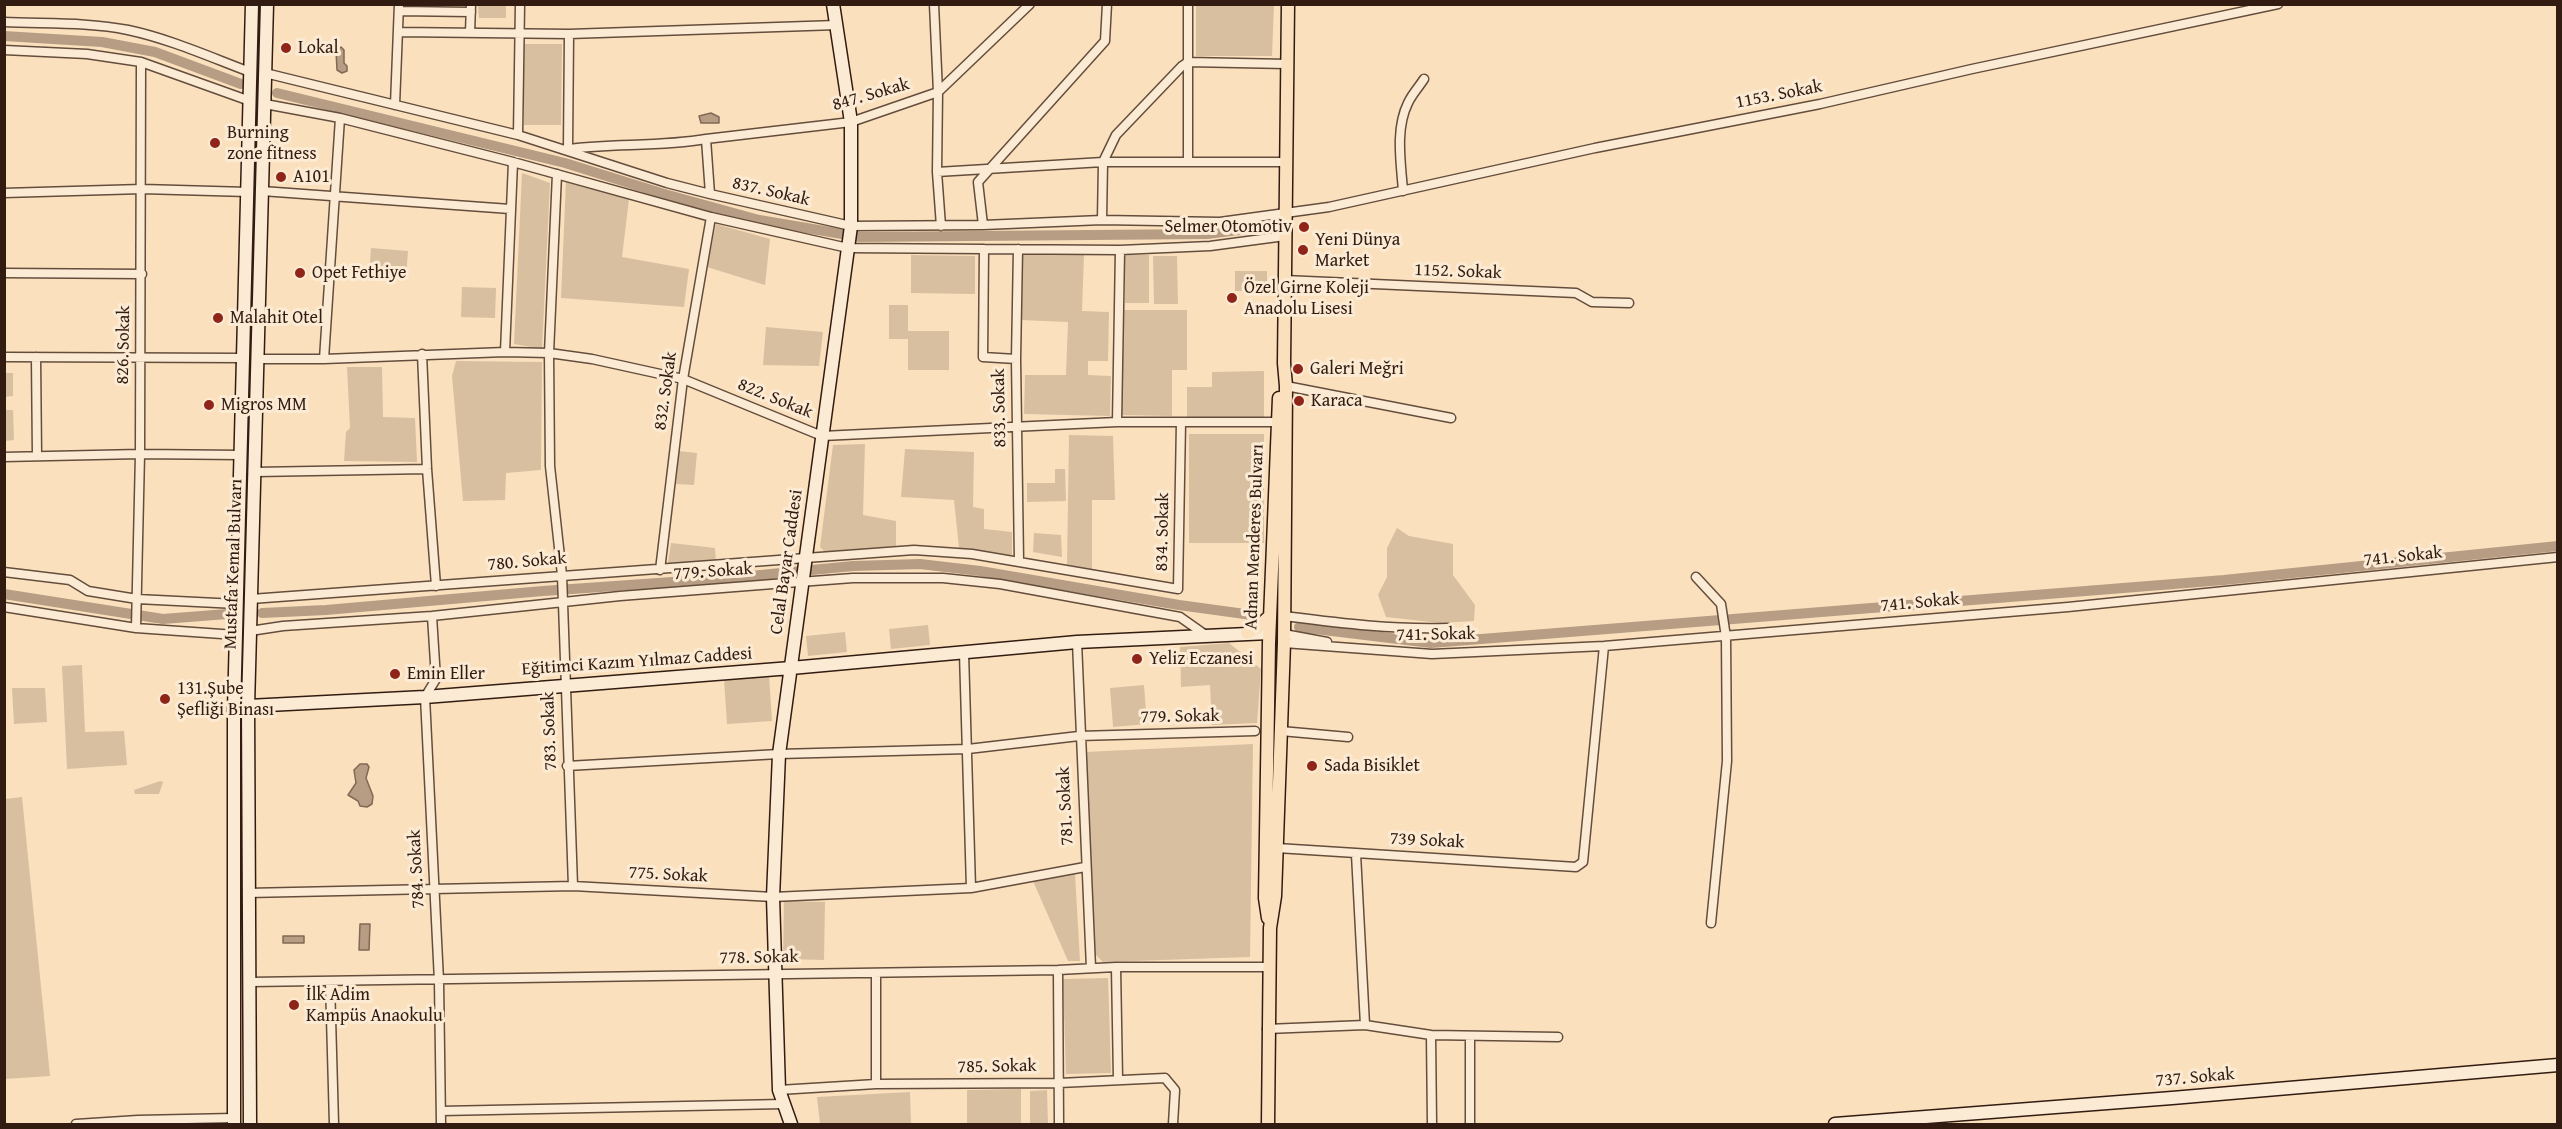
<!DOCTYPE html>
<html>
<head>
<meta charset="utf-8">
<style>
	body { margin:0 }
	#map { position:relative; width:2562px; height:1129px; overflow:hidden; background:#fae0bd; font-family:"Gentium Book Plus",serif }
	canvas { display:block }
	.frame { position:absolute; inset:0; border:6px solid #321c11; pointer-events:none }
</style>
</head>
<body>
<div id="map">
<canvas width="2562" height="1129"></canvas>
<div class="frame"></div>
</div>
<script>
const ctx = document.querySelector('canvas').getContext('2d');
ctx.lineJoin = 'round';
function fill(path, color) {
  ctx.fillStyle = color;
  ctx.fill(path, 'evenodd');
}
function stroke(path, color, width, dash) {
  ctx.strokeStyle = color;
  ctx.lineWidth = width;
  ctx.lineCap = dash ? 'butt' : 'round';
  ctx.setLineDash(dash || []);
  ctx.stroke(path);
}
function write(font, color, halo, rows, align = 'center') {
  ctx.font = font + ' "Gentium Book Plus",serif';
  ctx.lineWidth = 6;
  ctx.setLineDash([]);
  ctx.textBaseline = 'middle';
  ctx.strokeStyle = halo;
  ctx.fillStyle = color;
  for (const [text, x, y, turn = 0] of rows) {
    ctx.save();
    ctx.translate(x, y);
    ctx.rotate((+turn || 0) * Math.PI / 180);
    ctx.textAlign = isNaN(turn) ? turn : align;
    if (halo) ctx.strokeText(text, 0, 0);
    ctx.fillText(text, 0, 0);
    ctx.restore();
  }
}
const green = new Path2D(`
	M478,5H506V18H479Z
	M1196,5H1274L1272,56H1196Z
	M524,44H562L561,125H524Z
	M522,173L550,183L542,349L514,344Z
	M566,180L629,199L622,257L689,269L684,307L561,298Z
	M716,224L770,239L765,285L707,267Z
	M371,248L408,251L406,278L369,276Z
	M1022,253L1084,255L1082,311L1109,312L1108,361H1088V375L1111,376L1110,416L1024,414L1025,375H1066L1068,322L1020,320Z
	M911,255L975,256V294L911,293Z
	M1125,255H1149V303H1125Z
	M1153,256H1177L1178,304H1154Z
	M1235,271H1267V290L1235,291Z
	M462,287L496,288L495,318L461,317Z
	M889,305H908V331H949V370H908V339H889Z
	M1122,310H1187V370H1172V416L1121,415Z
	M766,327L823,332L819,366L763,365Z
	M456,361L542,362L541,470L506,473L505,500L463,501L452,376Z
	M347,367H382L383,417L415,418L417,462L344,461L346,432L350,428Z
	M1264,371V418L1187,419V387H1212V372Z
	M4,373H13V396L5,397Z
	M5,410H13L14,440L5,441Z
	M1189,434H1264V543H1189Z
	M1069,435L1113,436L1115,500H1092V570L1067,565Z
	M865,444L863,515L896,521V546L826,553L820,547L833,445Z
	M905,449L974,452L973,507L984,509V529L1012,532V556L959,548L954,500L901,497Z
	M679,451L697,453L694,485L676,484Z
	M1055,469H1065L1066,501L1027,502V483H1055Z
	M1397,528L1409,536L1453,544V575L1475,605L1474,621L1440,623L1386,617L1378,595L1387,577V548Z
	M1034,533L1061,535L1062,557L1033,552Z
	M671,543L715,548L716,562L668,563Z
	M928,625L930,645L891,649L889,629Z
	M845,632L847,652L808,656L806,636Z
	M1229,643L1261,669L1257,723L1212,725L1210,685L1181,687L1180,647Z
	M82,665L85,732L124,731L127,765L67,769L62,666Z
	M769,675L772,721L727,724L724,679Z
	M1144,685L1147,724L1113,727L1110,688Z
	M12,688H45L47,722L14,724Z
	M1253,744L1250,957L1103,962L1094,953L1085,752Z
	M160,781L163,782L159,794H135L134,790Z
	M22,797L50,1076L5,1079V799Z
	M1075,874L1080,961H1068L1033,881Z
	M784,901L825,902L824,960L783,959Z
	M1108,978L1111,1073L1066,1074L1063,979Z
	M1021,1089V1124H967V1090Z
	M1047,1090L1048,1124H1030V1091Z
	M910,1092L911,1124H820L817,1097Z`);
const water = new Path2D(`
	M341,47L344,50V63L347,66V71L342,73L337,70L336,51Z
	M711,113L719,117V123H701L699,116Z
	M360,764H367L369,767L366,778L373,796L372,804L367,807L360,806L358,801L348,795L356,783L354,770Z
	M360,924H370L369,950H359Z
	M283,936H304V943H283Z`);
const canal = new Path2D(`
	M4,36L102,42L155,52L241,84
	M277,93L565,163L661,193L759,220L860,237L1207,234L1270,226
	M4,594L163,619L227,614
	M262,613L326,610L543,591L730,578L853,566L920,564L980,571L1179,605L1252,615
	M1299,627L1431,643L2224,580L2558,546`);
const street = new Path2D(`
	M934,4L938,92L937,172L941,226
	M399,11L471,12
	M4,22C45,24 88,22 128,30C170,39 210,57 250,72
	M399,32L569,34L837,25
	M470,33L471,4
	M569,34L568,149C614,143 660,147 706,139
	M4,50L87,54L141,62L250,101
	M265,73L518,135L667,183L710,194L851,226L983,225L1102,220L1220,222L1329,207L1595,148L1820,104L1972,69L2278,4
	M265,104L340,118L513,162L711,217L848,248L1120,250L1210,246L1285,236
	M395,105L399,4
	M518,135L520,4
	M1188,161V4
	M937,172L1103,162H1286
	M557,174L549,353L550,466L562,575L573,886
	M262,191L510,209
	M1403,191C1401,163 1395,129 1408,103C1412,94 1419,87 1424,79
	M4,193L142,189L248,192
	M710,194L706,139L851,122L938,92L1030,4
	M1102,220L1103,162L1116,135L1182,66L1188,62L1287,64
	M983,225L978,182L1105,41L1107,4
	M984,249L983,357L1016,359L1019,561
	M4,273L142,274
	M1284,280L1576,293L1592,302L1629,303
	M505,352L513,162
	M422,354L427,469L436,586
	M4,357L243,358
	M36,357L37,456
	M257,359H324L505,352L549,353L592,359L683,379L822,436L1117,422H1282
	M324,359L340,118
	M1016,359L1018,249
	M1286,386L1451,418
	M1117,422L1120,250
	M4,457L140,454L241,455
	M255,472L427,469
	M660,570L683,379L711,217
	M4,572L70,580L88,591L137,599L237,604
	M1696,577L1721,604L1726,637L1727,761L1711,923
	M251,599L914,550L972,554L1178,589L1181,422
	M4,607L136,628L236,635
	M432,616L436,679L425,697L439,981L441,1124
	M1283,616C1339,623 1393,630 1448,628
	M136,628L140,454L141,62
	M250,631L283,626L432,616L620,596L786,583L853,578H943L1000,584L1180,617L1207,636
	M1284,634L1327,642
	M1077,642L1091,968
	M1284,643L1432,654L1604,646L2068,607L2558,557
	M964,653L971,888
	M1281,731L1348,737
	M567,766L779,754L968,749L1079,736L1255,731
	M1277,848L1576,867L1583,862L1604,646
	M1356,854L1365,1025
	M247,893L573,886L773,897L971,888L1085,867
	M1116,967L1118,1079
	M1058,970L1059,1124
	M876,973V1084
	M250,982L1058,970L1116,967H1269
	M330,982L334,1124
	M1267,1029L1365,1025L1431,1035L1558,1037
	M1431,1035L1432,1124
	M779,1090L876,1084L1059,1083L1165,1078L1175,1090L1173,1124
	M441,1111L784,1104
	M76,1124L138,1120L234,1118
	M1470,1124V1036`);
const secondary = new Path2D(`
	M248,706L425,697L791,668L1077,642L1269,633
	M234,1124V711L252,4
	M250,1124L248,706L267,4
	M791,1124L779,1090L773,897L779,754L851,226V122L833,4
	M1835,1124L2172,1098L2558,1065`);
const primary = new Path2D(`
	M1247,633L1257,628L1270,616
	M1268,918L1265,898L1269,643L1279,398
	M1268,1124L1270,928L1275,896L1284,643L1286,386L1284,363L1288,4`);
const markers = [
	[286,48,6,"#8f2418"],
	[215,143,6,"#8f2418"],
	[281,177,6,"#8f2418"],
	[1304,227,6,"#8f2418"],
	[1303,250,6,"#8f2418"],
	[300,273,6,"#8f2418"],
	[1232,298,6,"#8f2418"],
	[218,318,6,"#8f2418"],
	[1298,369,6,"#8f2418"],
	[1299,401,6,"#8f2418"],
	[209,405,6,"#8f2418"],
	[1137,659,6,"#8f2418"],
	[395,674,6,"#8f2418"],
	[165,699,6,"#8f2418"],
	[1312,766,6,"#8f2418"],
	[294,1005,6,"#8f2418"]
];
const poiNames = [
	["Lokal",298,48],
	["Burning",227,133],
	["zone fitness",227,154],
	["A101",293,177],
	["Selmer Otomotiv",1292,227,"right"],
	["Yeni Dünya",1315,240],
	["Market",1315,261],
	["Opet Fethiye",312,273],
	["Özel Girne Koleji",1244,288],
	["Anadolu Lisesi",1244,309],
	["Malahit Otel",230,318],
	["Galeri Meğri",1310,369],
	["Karaca",1311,401],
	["Migros MM",221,405],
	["Yeliz Eczanesi",1149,659],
	["Emin Eller",407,674],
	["131.Şube",177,689],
	["Şefliği Binası",177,710],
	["Sada Bisiklet",1324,766],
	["İlk Adim",306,995],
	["Kampüs Anaokulu",306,1016]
];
const streetNames = [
	["847. Sokak",871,95,-16],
	["1153. Sokak",1779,95,-11],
	["837. Sokak",771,192,13],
	["1152. Sokak",1458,272,2],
	["826. Sokak",124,345,-89],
	["832. Sokak",666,391,-82],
	["822. Sokak",775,399,22],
	["833. Sokak",1000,408,-91],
	["834. Sokak",1163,532,-89],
	["Adnan Menderes Bulvarı",1255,537,-88],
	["741. Sokak",2403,557,-6],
	["780. Sokak",527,562,-5],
	["Celal Bayar Caddesi",787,562,-82],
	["Mustafa Kemal Bulvarı",234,564,-88],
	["779. Sokak",713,572,-4],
	["741. Sokak",1920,603,-5],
	["741. Sokak",1436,635,-1],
	["Eğitimci Kazım Yılmaz Caddesi",637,662,-4],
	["779. Sokak",1180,717,-1],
	["783. Sokak",550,731,-92],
	["781. Sokak",1066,806,-93],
	["739 Sokak",1427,841,3],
	["784. Sokak",417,869,-93],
	["775. Sokak",668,875,3],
	["778. Sokak",759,958,-1],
	["785. Sokak",997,1067,-1],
	["737. Sokak",2195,1078,-5]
];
fill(green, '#d8bfa0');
fill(water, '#b69d83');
stroke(water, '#816955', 1.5);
stroke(canal, '#b69d83', 10);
stroke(street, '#644d3c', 11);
stroke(secondary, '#321c11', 15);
stroke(primary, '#321c11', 15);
stroke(street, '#fcebd4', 8);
stroke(secondary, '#fcebd4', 12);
stroke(primary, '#fae0bd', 12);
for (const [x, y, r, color] of markers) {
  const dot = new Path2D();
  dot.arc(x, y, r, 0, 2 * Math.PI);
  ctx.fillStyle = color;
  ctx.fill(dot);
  stroke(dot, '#fcebd4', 2);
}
write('18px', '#321c11', '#fcebd4', poiNames, 'left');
write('18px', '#321c11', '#fcebd4', streetNames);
</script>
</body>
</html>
